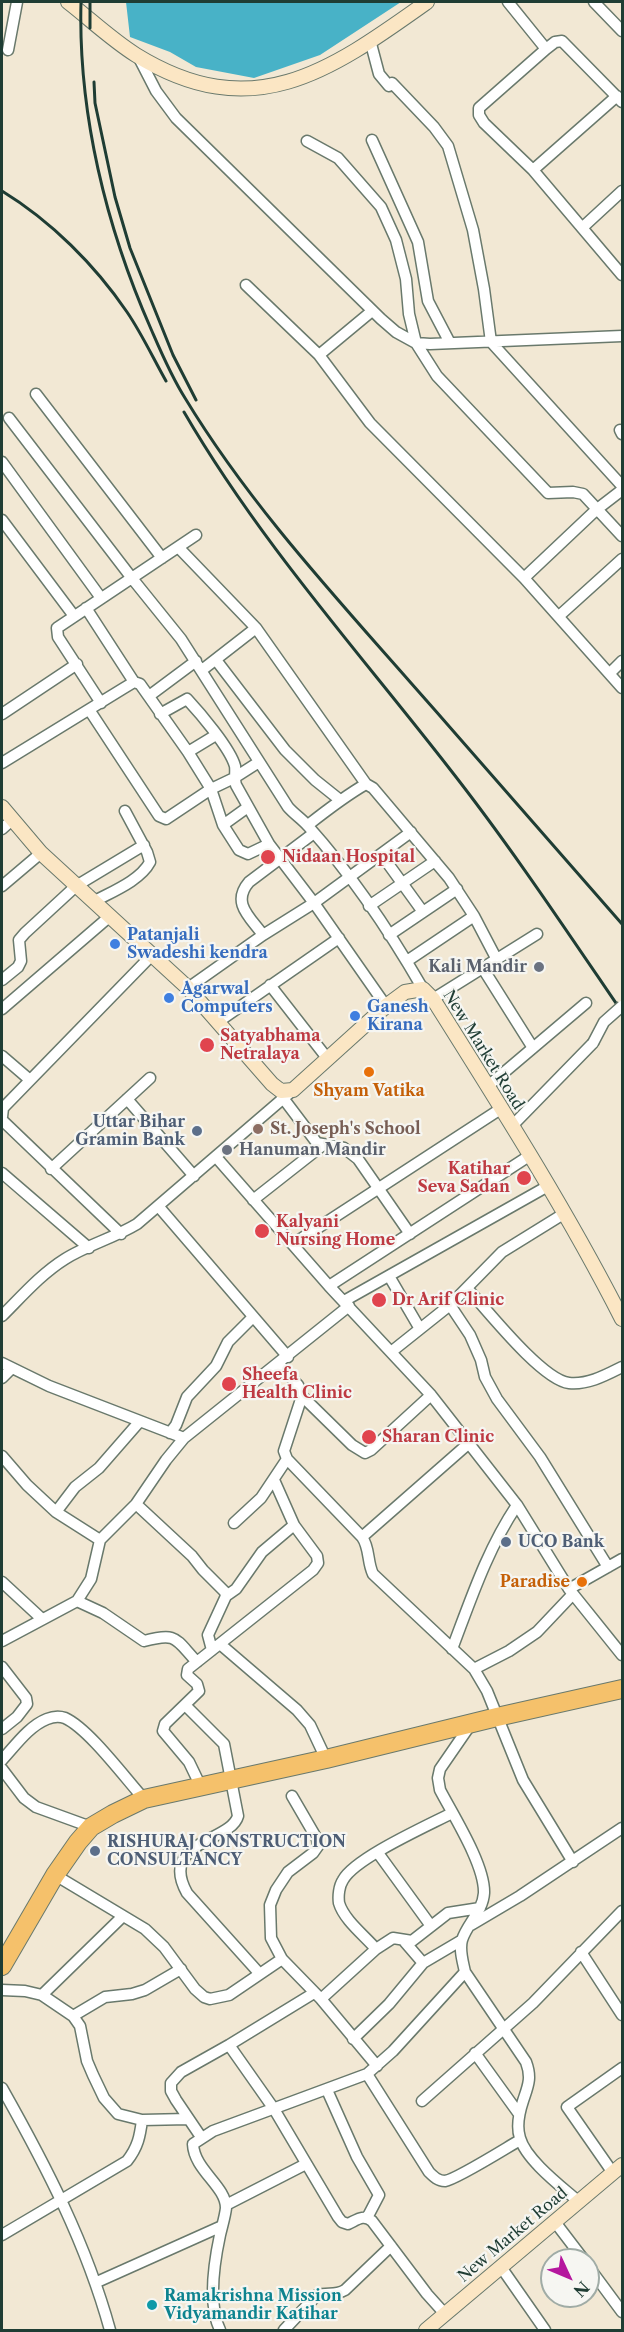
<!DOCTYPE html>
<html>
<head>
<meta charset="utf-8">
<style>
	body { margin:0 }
	#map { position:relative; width:624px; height:2332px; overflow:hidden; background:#f2e8d4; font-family:"Libre Caslon Text",serif }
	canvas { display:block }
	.frame { position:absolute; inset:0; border:3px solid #1f3d34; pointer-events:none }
	.north { position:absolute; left:540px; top:2248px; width:60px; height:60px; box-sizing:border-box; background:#f6f6f2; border:2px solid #a0aca6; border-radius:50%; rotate:134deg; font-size:16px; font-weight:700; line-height:24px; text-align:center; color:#1f3d34 }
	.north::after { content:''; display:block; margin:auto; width:21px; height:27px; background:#b5179e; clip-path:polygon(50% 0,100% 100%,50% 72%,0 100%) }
</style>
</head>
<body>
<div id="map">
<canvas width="624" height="2332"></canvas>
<div class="frame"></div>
<div class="north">N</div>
</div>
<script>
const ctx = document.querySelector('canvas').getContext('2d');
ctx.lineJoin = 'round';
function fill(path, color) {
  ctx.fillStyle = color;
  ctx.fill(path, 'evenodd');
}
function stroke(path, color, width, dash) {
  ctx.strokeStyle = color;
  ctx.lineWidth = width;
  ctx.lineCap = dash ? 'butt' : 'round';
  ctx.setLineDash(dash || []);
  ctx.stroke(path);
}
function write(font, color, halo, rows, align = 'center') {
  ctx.font = font + ' "Libre Caslon Text",serif';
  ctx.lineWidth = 4.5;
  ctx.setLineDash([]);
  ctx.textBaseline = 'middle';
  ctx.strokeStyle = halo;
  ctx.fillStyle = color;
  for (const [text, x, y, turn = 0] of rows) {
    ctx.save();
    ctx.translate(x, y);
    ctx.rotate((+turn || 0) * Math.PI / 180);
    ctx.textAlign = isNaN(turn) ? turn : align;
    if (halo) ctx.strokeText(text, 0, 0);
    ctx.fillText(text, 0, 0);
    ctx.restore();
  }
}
const water = new Path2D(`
	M126,2H401L320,55L254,78L196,67L170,52L130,37Z`);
const street = new Path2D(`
	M508,2L546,49
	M594,2L622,31
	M370,40L379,74L389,86
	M8,50L17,2
	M138,56L156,91L176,118L381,319L396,332L416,343L430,344L622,336
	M392,83L434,127L448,146L473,230L484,289L491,342L622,486
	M622,102L562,41L555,42L546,49L479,108V115L484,123L533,170L622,275
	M372,140L418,242L428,301L450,343
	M307,141L338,158L381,207L396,240L406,279L409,314L416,343L437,376L548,493L573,492L583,494L622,536
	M533,170L617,96
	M583,227L622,191
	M246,285L319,355L370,423L524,578L622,688
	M319,355L372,311
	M36,394L162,558
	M9,418L131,577L181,639L288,807C294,814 302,819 308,826C352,875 390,932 423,989
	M620,430L622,434
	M2,462L101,598
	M2,520L74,616
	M178,547L256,628L366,784
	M524,578L596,510L622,490
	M86,608L134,682
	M559,616L622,559
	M216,660L285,750L315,780L340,800
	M202,670L256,628
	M610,673L622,661
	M149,696L196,661
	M101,703L58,637L57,628L196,535
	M90,711L159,816L166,819L211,789L234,778L259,762
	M2,714L77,664
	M160,714L187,699C200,713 230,748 235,766C236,772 234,779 236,785L269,844
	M188,752L216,735
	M2,763L124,688L134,682L140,684L188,752L211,789L223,825L239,850L248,854L269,844L314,903L386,1006
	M223,825L248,807
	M308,825C327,810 345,796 366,784L373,788L449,878L474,916L496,958
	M2,829L12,820
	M381,854L423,912
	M2,886L41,853
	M93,902C111,892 140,881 150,862L147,852L125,811
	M369,906L435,861
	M263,935C250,917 231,903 249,882L314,833
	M389,935L457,889
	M407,961L474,916
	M482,967L533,1048
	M2,980L18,967L21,961L19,940L25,933L76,886L144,845
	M270,985L327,1058
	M188,988L263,935L314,903L411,832
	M433,999L537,934
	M2,1009L109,917
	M218,1022L339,938
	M2,1056L30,1080
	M488,1086L586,1003
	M283,1098L317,1143L344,1148L358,1159L410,1234
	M127,1099L194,1176
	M2,1117L3,1108L152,955
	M2,1120L121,1234
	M512,1126L593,1043
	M216,1157L329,1286L431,1395L517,1505L569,1589L622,1655
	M51,1169L150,1078
	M2,1173L89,1248
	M253,1200L323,1145
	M159,1207L288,1357
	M293,1244L502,1108
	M389,1276L420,1329
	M329,1286L529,1156
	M467,1288C487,1310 542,1380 569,1383C588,1385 606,1375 622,1367
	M344,1301L548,1186
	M450,1305L470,1335L481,1360L485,1377L497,1399L540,1457L608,1567
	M2,1316C22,1296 41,1274 65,1259C87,1245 114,1238 137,1224L293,1090
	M391,1352L450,1305L502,1252L565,1213
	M2,1363L49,1386L184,1438
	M279,1364L298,1385L302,1396L284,1451L287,1459L362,1537C370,1548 367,1562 373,1574L474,1669L487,1691L523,1780L573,1862
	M2,1378L11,1369
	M302,1396L352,1445L365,1453L371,1450L431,1395
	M170,1433L176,1425L187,1397L216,1366L228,1342L253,1317
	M2,1456L27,1485L56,1512L100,1540
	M136,1504L192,1556L203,1570L225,1592L226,1596L208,1635L212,1650
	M56,1512L75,1487L99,1468L140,1421
	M234,1523L261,1498L287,1459
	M362,1537L468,1444
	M2,1582L42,1619
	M569,1589L622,1559
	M226,1596L236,1589L262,1552L294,1525
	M77,1601L103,1613L144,1641C178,1632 175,1639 197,1662
	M2,1641L77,1601L91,1579L100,1540L136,1504L166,1460L184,1438L349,1306
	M220,1644L297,1710L310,1725L326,1759
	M452,1649C471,1599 487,1550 517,1505
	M2,1667L26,1698L27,1704L17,1717L2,1729
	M474,1669L509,1651L537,1632L573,1594
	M185,1705L224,1744L238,1816C231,1842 158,1841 187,1893L259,1973
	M471,1724L440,1769L438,1778L440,1790C453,1815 485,1865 484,1893C483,1911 467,1924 462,1940C459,1950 463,1962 465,1972L526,2062C532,2078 528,2086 523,2101C519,2113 516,2126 520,2138C526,2160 562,2187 579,2202
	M2,1760C15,1746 29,1726 47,1719C52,1717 59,1716 65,1718C89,1729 125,1778 144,1799
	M2,1769L24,1798L36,1807L91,1827
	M201,1787L189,1762L163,1731L165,1724L199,1691L197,1684L187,1675L188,1669L313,1570L318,1563L317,1556L294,1525L274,1480
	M292,1796L317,1839L318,1846L313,1853L288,1872L276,1890L270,1905L271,1938L282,1959L321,1999L377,2066
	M378,1853L431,1926
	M55,1875L145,1929L164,1947L195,1989L204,1997L210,1999L229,1995L282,1959
	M471,1925L520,1896L622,1828
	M404,1941L423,1963
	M376,1949C365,1936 344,1920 339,1903C338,1896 339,1886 343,1880C355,1858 427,1826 452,1813
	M581,1952L622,2015
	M2,1990L25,1991L42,1995L73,2016L80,2026L87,2061L93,2075L104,2098L118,2114L142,2120L188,2119
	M42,1995L122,1917
	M321,1999L376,1949L393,1938L412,1941L448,1913L480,1908
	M73,2016L105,1997L132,1994L145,1990L181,1969
	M353,2039L389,2004L423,1963L462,1940
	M229,2045L274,2109L338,2217L342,2222L348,2224C357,2220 363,2214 372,2221L427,2294L445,2314
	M475,2053L519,2114
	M367,2074L429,2172C434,2177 438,2181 445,2181C457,2179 506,2148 520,2140
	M2,2088C46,2166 86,2243 110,2330
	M327,2090L357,2157L379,2195L367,2218
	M422,2101L533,2003L622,1911
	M201,2137L176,2100L171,2091V2083L181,2072L229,2045L314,1993
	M613,2173L567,2107L622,2068
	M226,2205L306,2164
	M555,2222L584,2260
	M2,2235L127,2161C138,2147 140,2136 142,2120
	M588,2266L622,2312
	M501,2267L545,2330
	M97,2282L222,2226
	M220,2330C208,2305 214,2263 220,2235C222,2226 225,2217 226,2208C226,2186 194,2170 193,2144L213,2131L367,2074L393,2051L465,1972
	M284,2330L317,2295C328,2292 335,2296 345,2290L391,2246`);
const secondary = new Path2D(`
	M68,2C90,19 112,40 136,55C253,127 330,71 427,2
	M2,807L41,853L188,988L272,1084L281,1091L293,1090L386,1006L405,992L423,989L433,999C499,1104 566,1209 622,1319
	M426,2330L622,2165`);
const highway = new Path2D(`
	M2,1966L55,1875L78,1842L91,1827L113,1814L144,1799L326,1759L497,1717L622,1689`);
const rail = new Path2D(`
	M81,2C78,113 106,227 151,329C161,352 171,376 185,398C248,502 331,592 411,683C482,763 552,844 622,924
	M90,2V28
	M94,82L95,103L115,197L130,248L173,355L196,400
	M2,191C51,221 95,265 127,312C142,334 153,358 166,381
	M184,412C259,541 358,651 449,768C511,847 566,930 622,1012`);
const streetBridge = new Path2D(`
	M593,1043L604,1022L622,1006`);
const markers = [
	[268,857,8,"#e0444e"],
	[115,944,6,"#3f7fe0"],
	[539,967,6,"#6b7280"],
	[169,998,6,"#3f7fe0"],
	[355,1016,6,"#3f7fe0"],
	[207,1045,8,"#e0444e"],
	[369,1072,6,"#e8710a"],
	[258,1129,6,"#8d6e63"],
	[197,1131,6,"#5c6f8a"],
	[227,1150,6,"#6b7280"],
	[524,1178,8,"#e0444e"],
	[262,1231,8,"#e0444e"],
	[379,1300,8,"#e0444e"],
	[229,1384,8,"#e0444e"],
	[369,1437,8,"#e0444e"],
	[506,1542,6,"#5c6f8a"],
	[582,1582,6,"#e8710a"],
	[95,1851,6,"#5c6f8a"],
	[152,2305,6,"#0f9aa8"]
];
const healthNames = [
	["Nidaan Hospital",282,857],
	["Satyabhama",220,1036],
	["Netralaya",220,1054],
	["Katihar",510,1169,"right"],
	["Seva Sadan",510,1187,"right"],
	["Kalyani",276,1222],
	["Nursing Home",276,1240],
	["Dr Arif Clinic",392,1300],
	["Sheefa",242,1375],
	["Health Clinic",242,1393],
	["Sharan Clinic",382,1437]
];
const shopNames = [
	["Patanjali",127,935],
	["Swadeshi kendra",127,953],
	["Agarwal",181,989],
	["Computers",181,1007],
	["Ganesh",367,1007],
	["Kirana",367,1025]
];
const worshipNames = [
	["Kali Mandir",527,967],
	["Hanuman Mandir",239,1150,"left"]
];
const streetNames = [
	["New Market Road",483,1050,58],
	["New Market Road",513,2235,-40]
];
const foodNames = [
	["Shyam Vatika",369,1091],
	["Paradise",570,1582,"right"]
];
const serviceNames = [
	["Uttar Bihar",185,1122,"right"],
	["Gramin Bank",185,1140,"right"],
	["UCO Bank",518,1542],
	["RISHURAJ CONSTRUCTION",107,1842],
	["CONSULTANCY",107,1860]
];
const educationNames = [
	["St. Joseph's School",270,1129]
];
const cultureNames = [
	["Ramakrishna Mission",164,2296],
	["Vidyamandir Katihar",164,2314]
];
fill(water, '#48b2c7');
stroke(street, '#69796c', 13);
stroke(secondary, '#69796c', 16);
stroke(highway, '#69796c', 20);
stroke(street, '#fff', 10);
stroke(secondary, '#fbe6c4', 14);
stroke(highway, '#f5c16b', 18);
stroke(rail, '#1f3d34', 3);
stroke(streetBridge, '#69796c', 13, []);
stroke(streetBridge, '#fff', 10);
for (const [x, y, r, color] of markers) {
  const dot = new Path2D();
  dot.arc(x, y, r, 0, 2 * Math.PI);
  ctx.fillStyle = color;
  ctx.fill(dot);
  stroke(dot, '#f6f6f2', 2);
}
write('bold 16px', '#be3a42', '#f6f6f2', healthNames, 'left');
write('bold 16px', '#366cbe', '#f6f6f2', shopNames, 'left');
write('bold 16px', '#5b616d', '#f6f6f2', worshipNames, 'right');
write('16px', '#1f3d34', '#f6f6f2', streetNames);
write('bold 16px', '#c56008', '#f6f6f2', foodNames);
write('bold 16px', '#4e5e75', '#f6f6f2', serviceNames, 'left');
write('bold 16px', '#785e54', '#f6f6f2', educationNames, 'left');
write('bold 16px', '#0d838f', '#f6f6f2', cultureNames, 'left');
</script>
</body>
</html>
